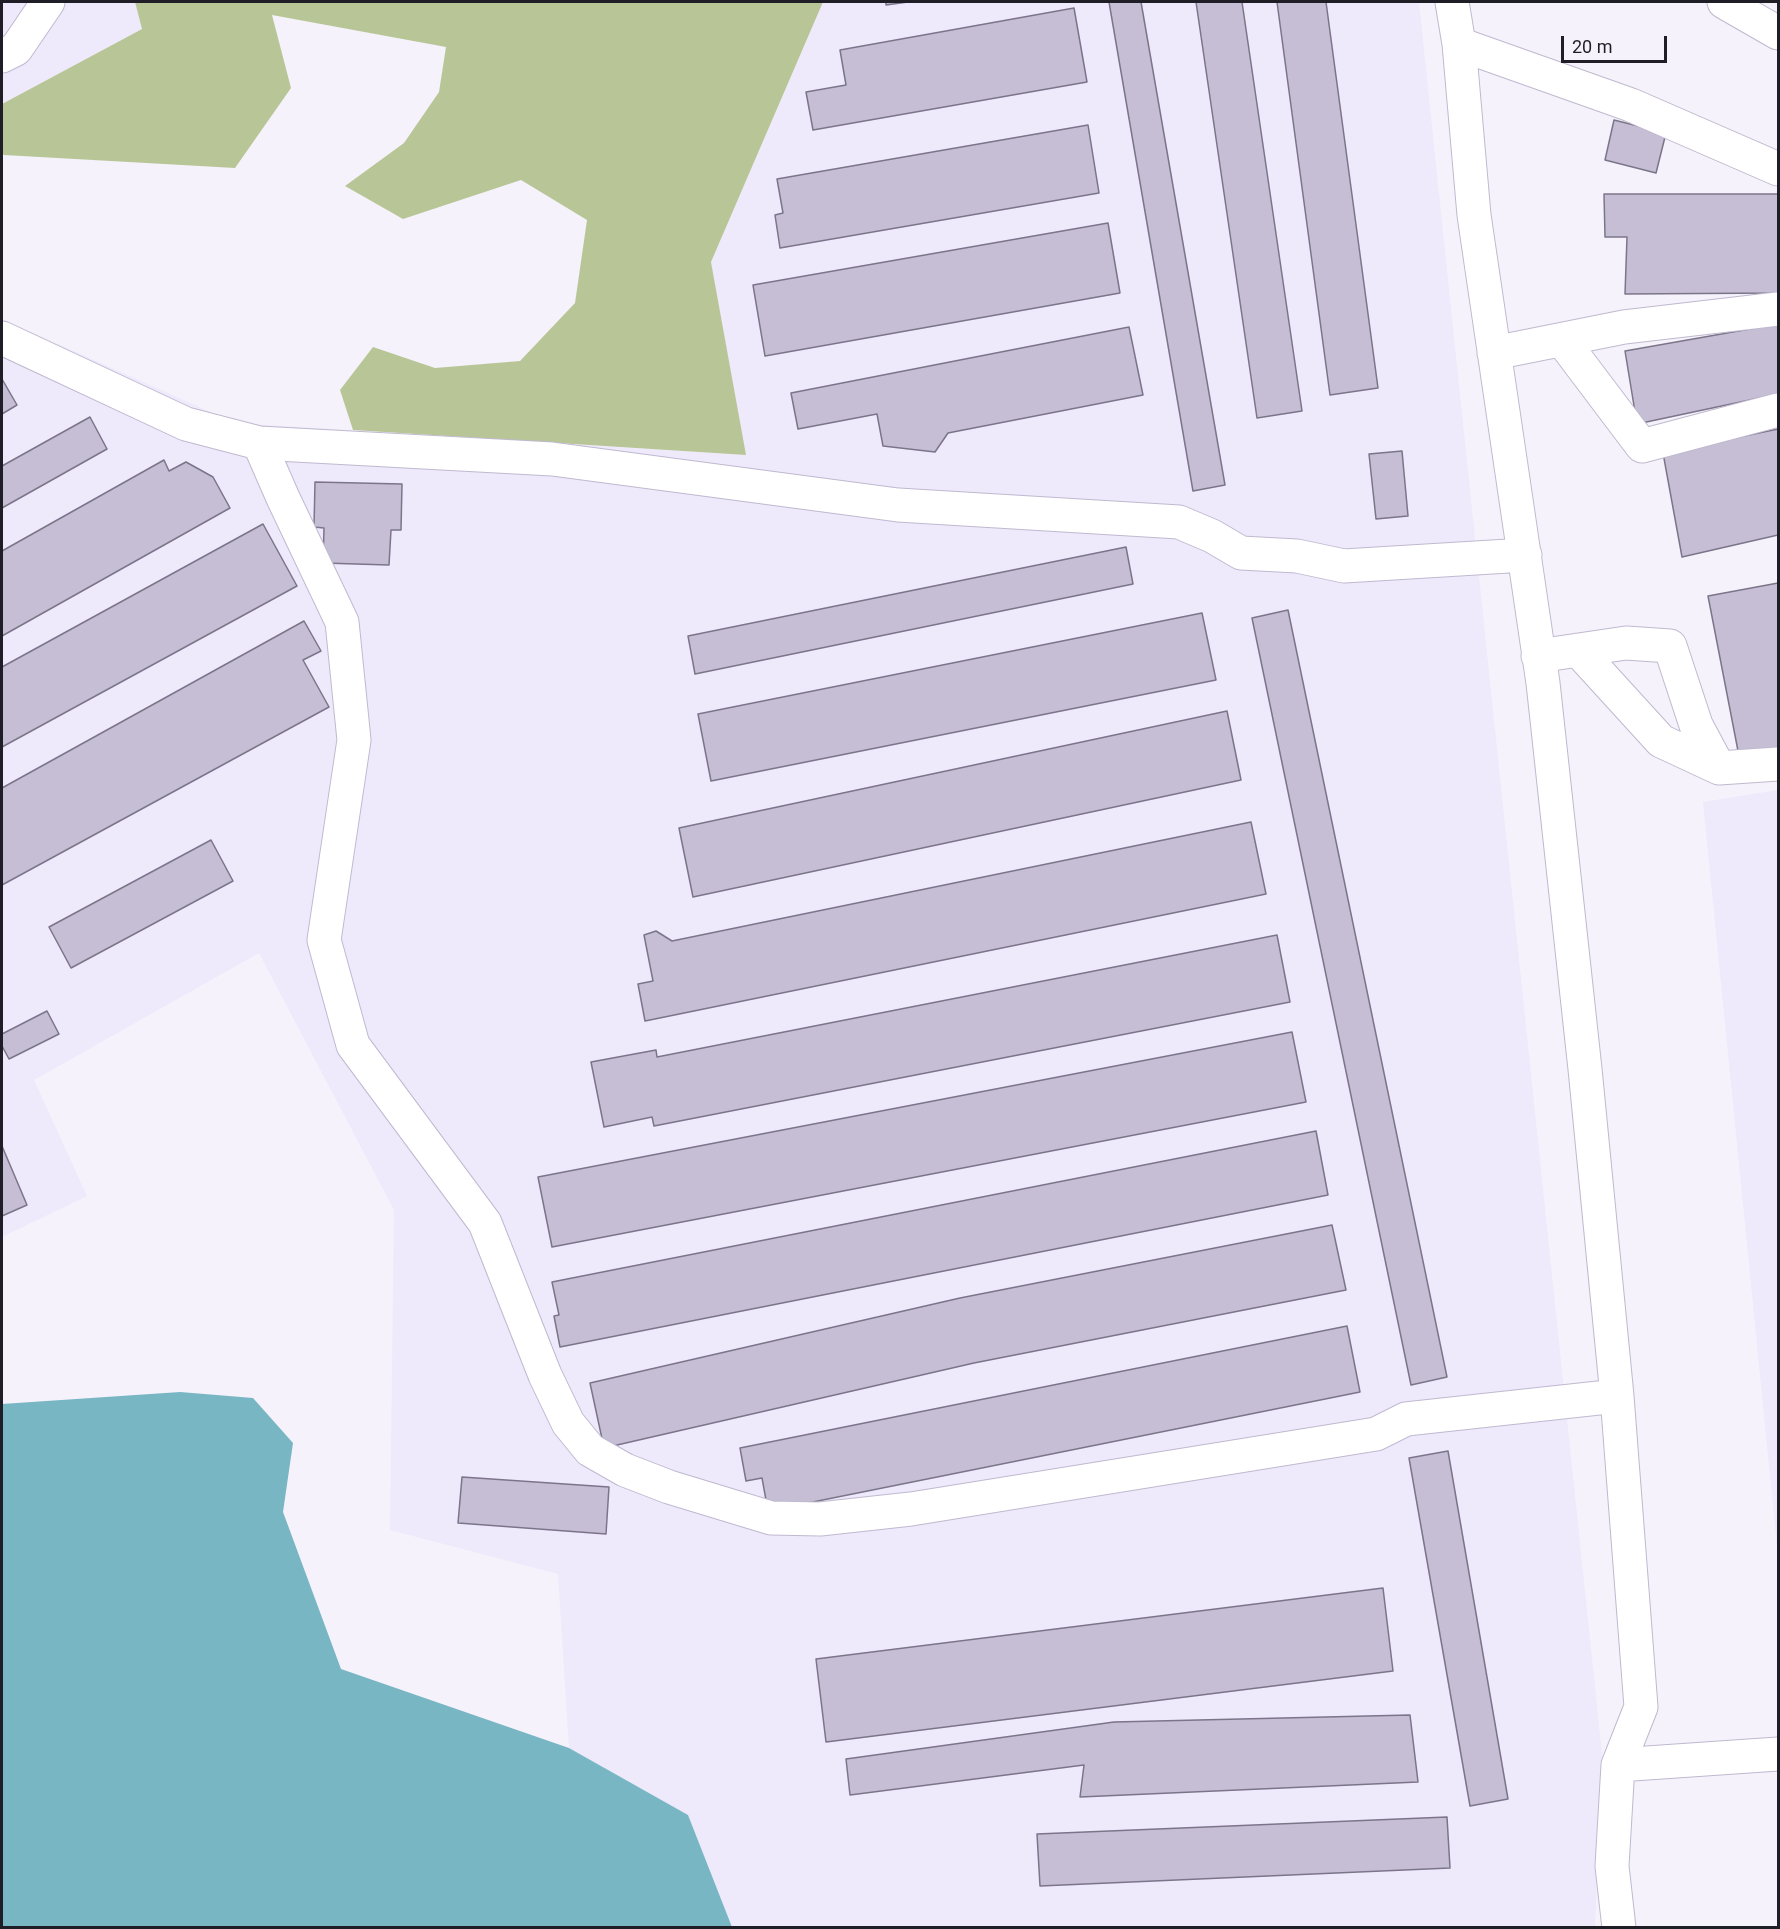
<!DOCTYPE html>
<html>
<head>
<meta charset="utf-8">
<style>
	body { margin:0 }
	#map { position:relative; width:1780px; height:1929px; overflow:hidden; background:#f5f2fb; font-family:Roboto,sans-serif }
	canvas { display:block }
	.frame { position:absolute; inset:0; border:3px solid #1f1d25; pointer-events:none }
	.scale { position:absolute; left:1561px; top:36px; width:106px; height:27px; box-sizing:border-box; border:3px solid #1f1d25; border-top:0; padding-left:8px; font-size:18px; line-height:21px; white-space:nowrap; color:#1f1d25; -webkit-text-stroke:4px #f5f2fb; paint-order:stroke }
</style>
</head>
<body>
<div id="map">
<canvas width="1780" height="1929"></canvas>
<div class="frame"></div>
<div class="scale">20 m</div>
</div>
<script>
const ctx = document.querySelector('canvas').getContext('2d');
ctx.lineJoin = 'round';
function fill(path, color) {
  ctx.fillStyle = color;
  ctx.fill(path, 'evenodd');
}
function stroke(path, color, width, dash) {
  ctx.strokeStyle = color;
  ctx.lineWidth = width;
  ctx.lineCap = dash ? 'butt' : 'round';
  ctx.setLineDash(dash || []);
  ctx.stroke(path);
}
const built = new Path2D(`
	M2,2H135L142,29L2,104Z
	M823,2H1419L1602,1754L1595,1927H732L688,1815L569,1748L558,1574L390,1530L394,1210L259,953L34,1080L87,1196L2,1237V319L235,423L745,455L711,262Z
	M1778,790V1556L1703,802Z`);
const forest = new Path2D(`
	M135,2H823L711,262L746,455L353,430L340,390L373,347L435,368L520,361L575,303L587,220L521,180L403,219L345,186L404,143L439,92L446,47L272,15L291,88L235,168L4,155L2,153V104L142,29Z`);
const water = new Path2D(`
	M180,1392L253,1398L293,1443L283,1512L341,1669L569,1748L688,1815L732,1927H2V1404Z`);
const building = new Path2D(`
	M886,2H908L886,5Z
	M1109,2H1141L1225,485L1193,491Z
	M1196,2H1242L1302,411L1257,418Z
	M1277,2H1326L1378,388L1330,395Z
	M1074,8L1087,82L813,130L806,92L846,85L840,50Z
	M1614,120L1666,133L1656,173L1605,160Z
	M1088,125L1099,193L780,248L775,215L783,213L777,179Z
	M1604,194H1778V293L1625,294L1627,237H1605Z
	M1108,223L1120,293L765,356L753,285Z
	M1778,324V394L1637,424L1625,351Z
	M1129,327L1143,395L948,433L935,452L883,446L877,414L798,429L791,393Z
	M2,379L17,405L2,414Z
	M90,417L107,449L2,508V466Z
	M1778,429V535L1682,557L1663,453Z
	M1402,451L1408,516L1376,519L1369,454Z
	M164,460L169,471L186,462L213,477L230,508L2,636V551Z
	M315,482L402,484L401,530H391L389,565L323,563L324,528L314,527Z
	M263,524L297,586L2,747V667Z
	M1126,547L1133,584L695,674L688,636Z
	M1778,583V748L1739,756L1708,596Z
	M1288,610L1447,1377L1411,1385L1252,618Z
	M1202,613L1216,680L711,781L698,714Z
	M304,621L321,651L303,660L329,707L2,885V788Z
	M1227,711L1241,780L693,897L679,828Z
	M1251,822L1266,894L645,1021L638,984L653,981L644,935L656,931L672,941Z
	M211,840L233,881L71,968L49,927Z
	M1277,935L1290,1002L654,1126L652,1117L604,1127L591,1062L656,1050L657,1057Z
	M47,1011L59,1034L9,1059L2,1046V1034Z
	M1292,1032L1306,1102L552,1247L538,1177Z
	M1316,1131L1328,1195L560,1347L554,1316L559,1315L552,1282Z
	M2,1146L27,1205L2,1216Z
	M1332,1225L1346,1290L974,1363L604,1448L590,1383L960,1298Z
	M1347,1326L1360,1392L768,1511L762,1478L746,1481L740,1448Z
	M1448,1451L1508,1799L1470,1806L1409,1458Z
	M462,1477L609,1487L606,1534L458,1523Z
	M1383,1588L1393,1671L826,1742L816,1659Z
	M1410,1715L1418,1782L1080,1797L1084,1765L850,1795L846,1759L1114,1722Z
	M1447,1817L1450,1868L1040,1886L1037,1834Z`);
const minor = new Path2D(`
	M1452,2L1459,44L1474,215L1543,683L1585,1069L1617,1396L1641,1707L1618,1765L1612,1866L1619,1928
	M1724,2L1778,33
	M1459,44L1631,105L1778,169
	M2,56L16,49L48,2
	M2,338L186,424L259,443L552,459L898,505L1179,522L1212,536L1241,553L1297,556L1344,566L1525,555
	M1562,340L1642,446L1778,410
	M1494,353L1624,327L1778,309
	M259,443L283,498L342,622L354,740L324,940L353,1045L485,1223L545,1375L568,1423L590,1450L625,1470L669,1487L771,1518L820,1519L911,1509L1376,1434L1406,1419L1617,1396
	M1578,650L1661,741L1719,768
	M1538,656L1626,643L1670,646L1696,725L1719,768L1778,764
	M1618,1765L1778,1754`);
fill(built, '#efe9fc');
fill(forest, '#b8c697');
fill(water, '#79b6c4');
fill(building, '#c5bed5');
stroke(building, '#7c758a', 1.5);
stroke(minor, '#c0b9cf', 35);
stroke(minor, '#fff', 33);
</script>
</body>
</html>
